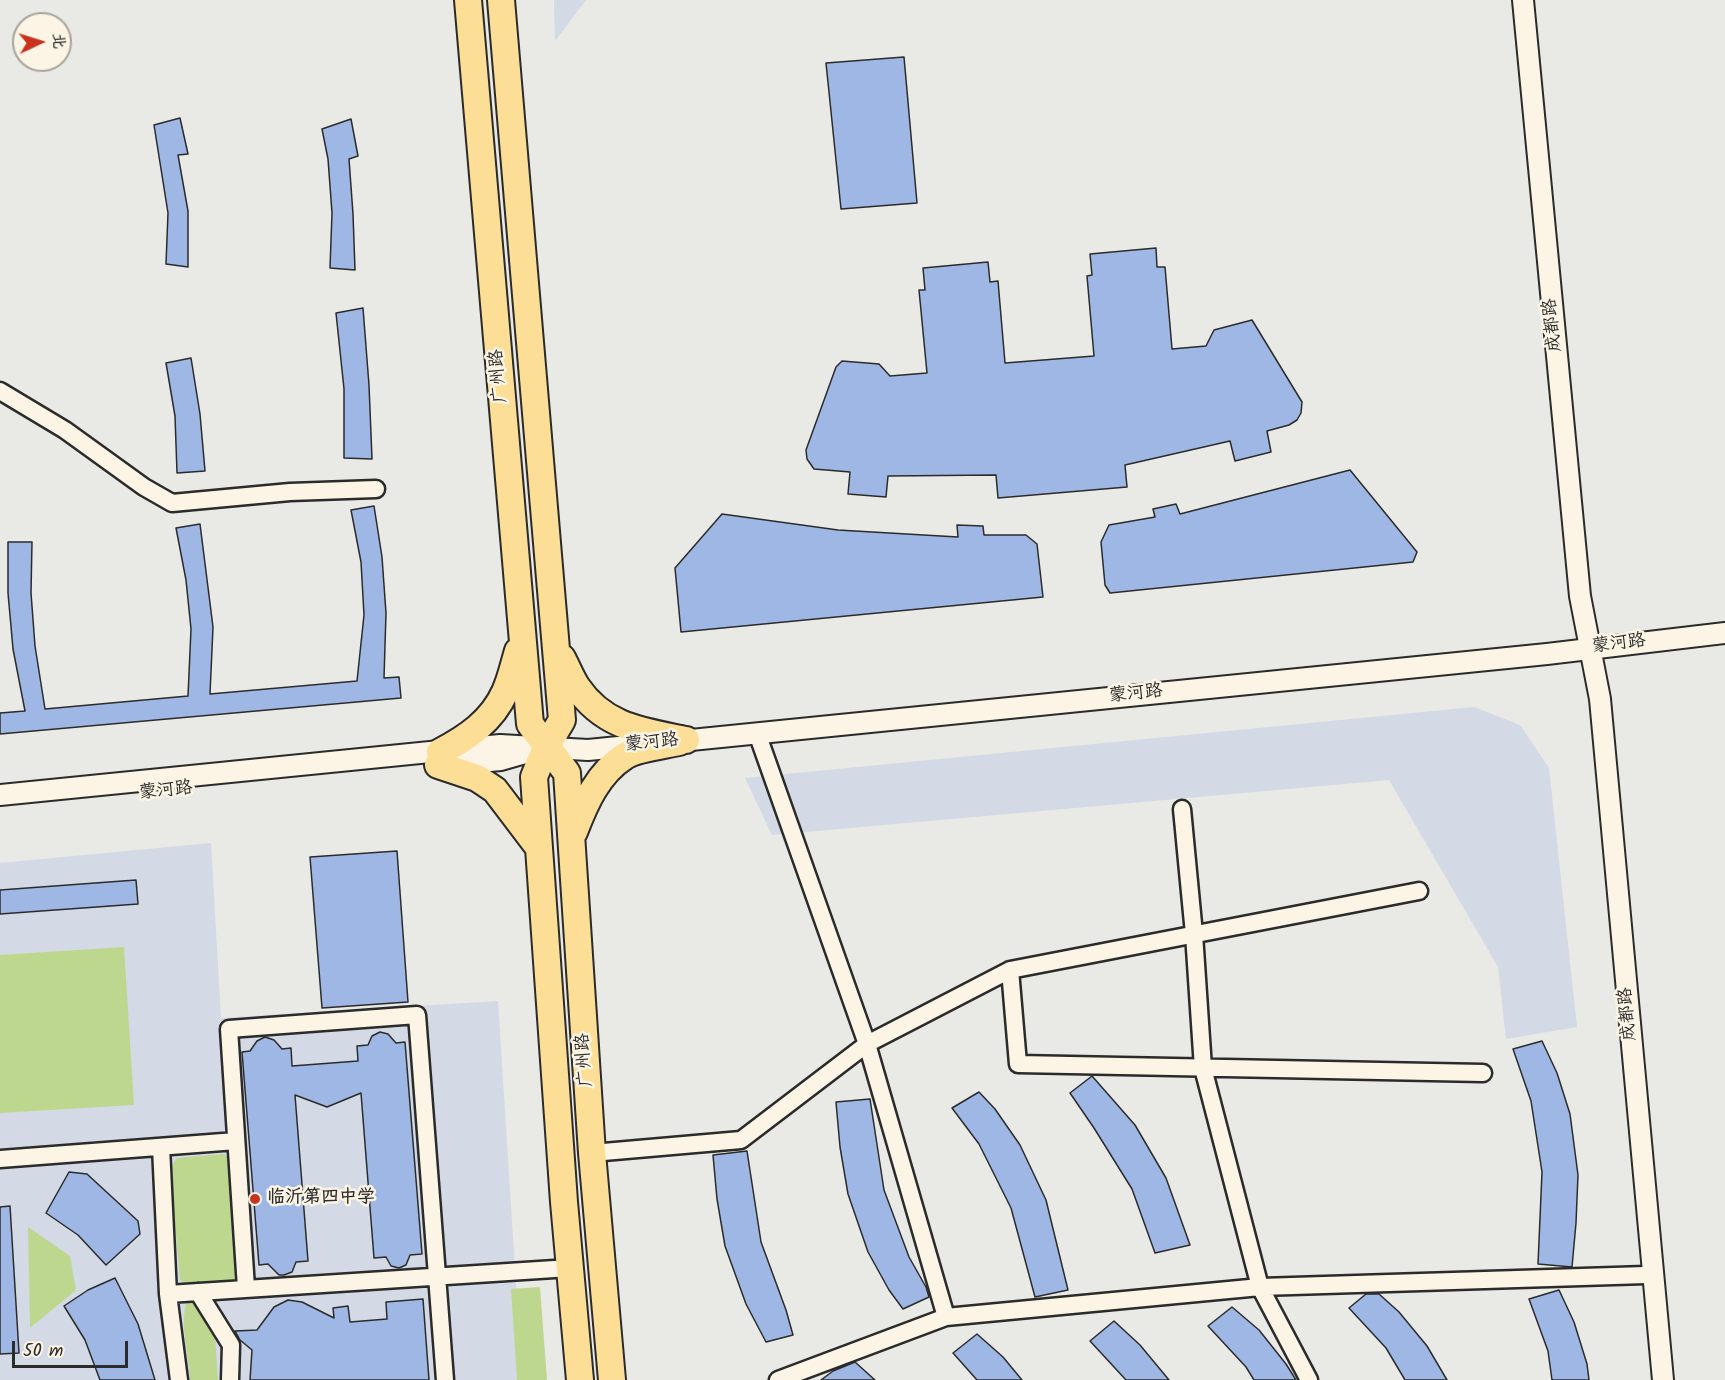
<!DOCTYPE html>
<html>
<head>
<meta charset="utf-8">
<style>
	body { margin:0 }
	#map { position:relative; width:1725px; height:1380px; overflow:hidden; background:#e9e9e5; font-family:Kalam,"LXGW WenKai TC",sans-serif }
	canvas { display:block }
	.north { position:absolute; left:12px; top:12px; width:60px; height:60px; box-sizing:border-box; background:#fcf5e5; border:2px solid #a8a49b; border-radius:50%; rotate:86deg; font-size:16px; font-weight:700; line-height:24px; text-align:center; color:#2b2b2b }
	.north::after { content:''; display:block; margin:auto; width:21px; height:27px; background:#c8321e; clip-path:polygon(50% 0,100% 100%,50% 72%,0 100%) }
	.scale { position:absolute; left:12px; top:1341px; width:116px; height:27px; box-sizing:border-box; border:3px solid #2b2b2b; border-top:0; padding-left:8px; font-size:18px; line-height:21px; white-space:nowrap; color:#2b2b2b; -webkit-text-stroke:4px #fcf5e5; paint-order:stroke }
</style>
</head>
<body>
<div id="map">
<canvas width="1725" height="1380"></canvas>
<div class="north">北</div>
<div class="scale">50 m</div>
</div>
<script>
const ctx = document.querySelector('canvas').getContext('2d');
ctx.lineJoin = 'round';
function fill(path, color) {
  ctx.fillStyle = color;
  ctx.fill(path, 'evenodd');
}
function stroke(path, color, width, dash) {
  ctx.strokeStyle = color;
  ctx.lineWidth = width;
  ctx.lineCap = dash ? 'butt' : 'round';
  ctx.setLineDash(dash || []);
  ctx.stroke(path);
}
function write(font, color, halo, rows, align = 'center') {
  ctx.font = font + ' Kalam,"LXGW WenKai TC",sans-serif';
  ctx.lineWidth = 5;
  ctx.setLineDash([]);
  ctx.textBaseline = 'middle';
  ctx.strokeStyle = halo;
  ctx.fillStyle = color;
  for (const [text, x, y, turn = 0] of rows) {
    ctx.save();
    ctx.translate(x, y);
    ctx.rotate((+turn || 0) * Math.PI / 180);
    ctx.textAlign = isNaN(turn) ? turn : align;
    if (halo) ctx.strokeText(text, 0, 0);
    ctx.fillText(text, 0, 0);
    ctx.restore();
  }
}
const built = new Path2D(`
	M554,0H586L555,41Z
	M1474,707L1520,725L1549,768L1577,1027L1506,1039L1498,967L1389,780L772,835L745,778Z
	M211,843L221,1018L498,1001L522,1380H0V863Z`);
const green = new Path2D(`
	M124,947L134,1105L0,1113V955Z
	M224,1154L229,1158L237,1274L233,1282L187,1286L180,1280L170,1169L177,1158Z
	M28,1227L70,1256L76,1290L30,1328Z
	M540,1287L547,1380H517L511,1289Z
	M196,1301L215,1335L218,1380H190C189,1354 180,1328 186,1303Z`);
const building = new Path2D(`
	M904,57L917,203L841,209L826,63Z
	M180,118L188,154L178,155L188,211V267L166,264L168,213L154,125Z
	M351,119L358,156L349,159L353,214L355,270L330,268L332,213L328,159L322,129Z
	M1156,248L1157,267H1165L1172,349L1206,346L1214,330L1252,320L1302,402L1301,413L1297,420L1289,425L1267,431L1271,452L1235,461L1230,441L1125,465L1127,487L998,498L996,475L888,476L886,497L848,494L850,472L814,469L807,459L806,450L836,367L842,361L879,364L890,376L927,373L919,290H925L923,268L988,262L990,282L998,281L1005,363L1094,356L1087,276L1092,275L1090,254Z
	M363,308L369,385L372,459L344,458V389L336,313Z
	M191,358L200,414L205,471L177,473L175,416L166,363Z
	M1350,470L1417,552L1413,562L1110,593L1105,585L1101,542L1109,525L1155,517L1153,509L1176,504L1180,514Z
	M374,506L382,557L386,613L384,678L399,677L401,698L0,734V713L25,711L13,649L8,593V542H32L31,593L35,646L45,709L188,696L191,629L186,580L176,528L200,524L213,627L210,694L357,681L364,615L361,562L351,510Z
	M722,514L838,530L958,537L957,525L983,526L984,535H1026L1037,544L1043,597L681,632L675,568Z
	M397,851L408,1002L322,1008L310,857Z
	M136,880L138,904L0,914V890Z
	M380,1032L388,1034L396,1043L405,1042L422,1254L410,1255L406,1265L399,1268L391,1266L386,1257L374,1258L361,1093L327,1107L295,1095L308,1261L296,1262L292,1272L284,1275H279L268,1264L259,1265L242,1052L250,1051L257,1041L265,1037L274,1040L282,1049L291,1048L292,1066L358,1061L357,1046L368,1045L372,1036Z
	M1542,1041L1557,1073L1570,1114L1578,1175L1576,1223L1572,1267L1538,1264L1542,1172L1531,1101L1513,1049Z
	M1092,1076L1135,1125L1166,1178L1190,1245L1155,1253L1132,1189L1094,1128L1070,1093Z
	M979,1092L995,1109L1020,1145L1046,1200L1068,1290L1035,1297L1011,1208L979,1144L952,1108Z
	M870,1099L884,1190L909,1257L926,1287L929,1297L903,1309L889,1290L868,1252L848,1194L840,1147L836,1102Z
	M747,1151L761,1242L786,1310L793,1335L766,1342L746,1304L725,1246L717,1199L713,1155Z
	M69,1172L87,1174L138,1221L140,1234L106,1265L78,1235L46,1213Z
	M10,1206L19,1353L0,1354V1207Z
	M115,1278L138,1324L155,1380H100L85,1340L64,1306L88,1290Z
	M1559,1290L1574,1322L1587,1364L1589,1380H1552L1548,1351L1529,1299Z
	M1366,1294H1379L1399,1312L1427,1346L1447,1380H1405L1386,1348L1349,1308Z
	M423,1299L429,1380H250L252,1350L240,1340L235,1331L257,1330L274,1307L288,1300L302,1302L334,1318L333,1308L348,1306L350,1322L387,1319L386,1302Z
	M1232,1307L1259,1330L1286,1364L1296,1380H1254L1246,1367L1208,1326Z
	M1114,1321L1140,1345L1169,1380H1126L1090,1341Z
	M977,1334L1003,1357L1022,1380H977L953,1353Z
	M855,1362L875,1380H821L833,1371Z`);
const minor = new Path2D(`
	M0,391L65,430L144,487L172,503L290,492L376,489
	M757,733L867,1044L946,1317
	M1182,809L1194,934L1203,1068L1260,1287L1309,1380
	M1010,970L1018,1064L1483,1073
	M161,1147L168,1294L179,1380
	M592,1153L741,1140L867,1044L1010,970L1419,891
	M0,1159L236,1141
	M246,1288L229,1029L417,1015L445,1380
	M198,1292L231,1345L230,1380
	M168,1294L570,1268
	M778,1380L946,1317L1260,1287L1646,1275`);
const tertiary = new Path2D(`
	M1523,0L1580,596L1600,699L1663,1380
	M671,742L1547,654L1725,633
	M445,765L501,760L529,752
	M0,795L500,745L588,750L639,745`);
const primary = new Path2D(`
	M468,0L530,724L567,773L592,1153L612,1380
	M501,0L562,720L546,747L534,777L564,1202L580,1380
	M562,658C567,667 571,678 577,687C604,727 642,731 686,740
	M440,752C467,738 492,721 505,692C511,679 514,664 518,651
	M438,765L477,778L495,790L539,848
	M574,832C585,803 598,773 625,756C635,749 666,745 679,742`);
const markers = [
	[255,1199,6,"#c8321e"]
];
const streetNames = [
	["成都路",1554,325,-96],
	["广州路",500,376,-95],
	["蒙河路",1619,645,-7],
	["蒙河路",1136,695,-6],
	["蒙河路",652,744,-6],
	["蒙河路",166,792,-6],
	["成都路",1629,1014,-95],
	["广州路",586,1060,-94]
];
const poiNames = [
	["临沂第四中学",267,1199]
];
fill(built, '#d3dae5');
fill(green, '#bed78e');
fill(building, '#9fb7e4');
stroke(building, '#2b2b2b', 1.5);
stroke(minor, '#2b2b2b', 21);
stroke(tertiary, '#2b2b2b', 24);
stroke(primary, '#2b2b2b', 30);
stroke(minor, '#fcf5e5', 16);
stroke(tertiary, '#fcf5e5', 20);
stroke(primary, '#fdde96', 26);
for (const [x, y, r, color] of markers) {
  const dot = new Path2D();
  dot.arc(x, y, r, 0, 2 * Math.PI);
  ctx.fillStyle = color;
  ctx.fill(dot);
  stroke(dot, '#fcf5e5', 2);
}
write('18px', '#2b2b2b', '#fcf5e5', streetNames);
write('bold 18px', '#2b2b2b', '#fcf5e5', poiNames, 'left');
</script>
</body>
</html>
